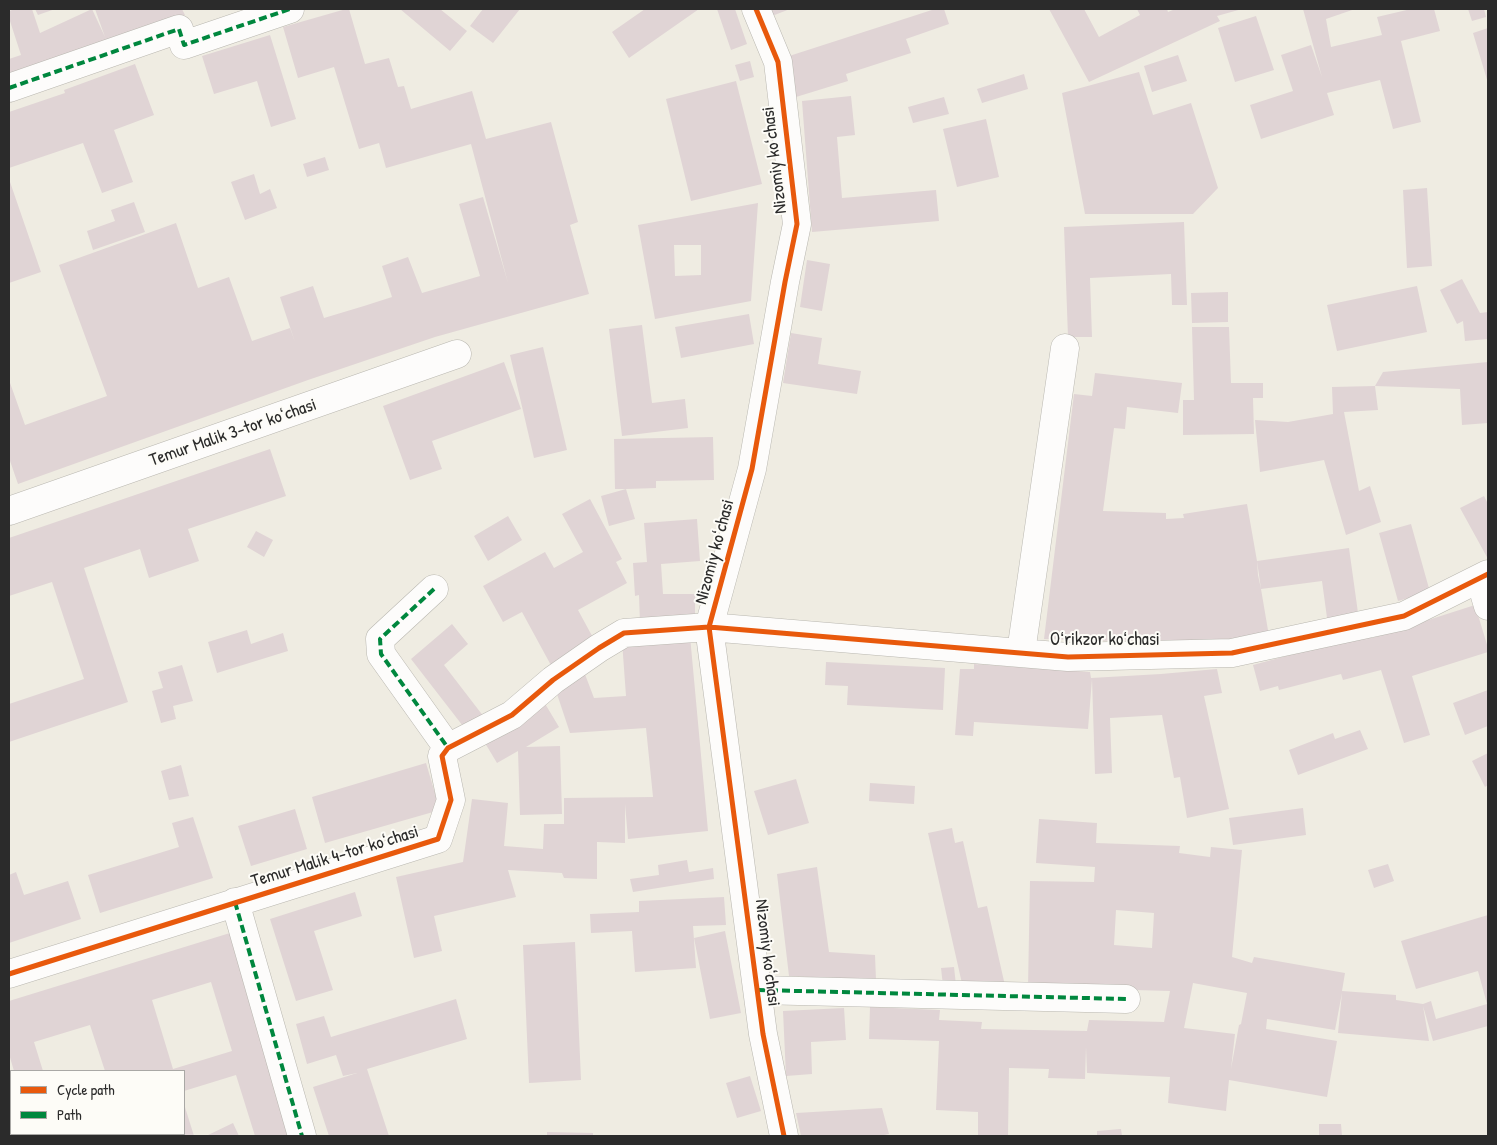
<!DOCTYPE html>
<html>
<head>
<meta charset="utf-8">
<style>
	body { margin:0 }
	#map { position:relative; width:1497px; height:1145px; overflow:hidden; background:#efece2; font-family:"Patrick Hand",sans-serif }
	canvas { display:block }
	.frame { position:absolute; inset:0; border:10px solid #2b2b2b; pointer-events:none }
	.legend { position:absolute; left:10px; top:1070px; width:175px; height:65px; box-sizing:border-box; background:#fdfcf7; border:1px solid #a9a8a5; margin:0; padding:6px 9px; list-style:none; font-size:15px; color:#2b2b2b }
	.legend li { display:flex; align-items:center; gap:10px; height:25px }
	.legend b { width:25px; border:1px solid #a9a8a5 }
</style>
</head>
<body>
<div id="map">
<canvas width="1497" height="1145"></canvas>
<div class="frame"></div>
<ul class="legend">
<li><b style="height:6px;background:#e8590c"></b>Cycle path</li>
<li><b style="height:6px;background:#00873e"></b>Path</li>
</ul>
</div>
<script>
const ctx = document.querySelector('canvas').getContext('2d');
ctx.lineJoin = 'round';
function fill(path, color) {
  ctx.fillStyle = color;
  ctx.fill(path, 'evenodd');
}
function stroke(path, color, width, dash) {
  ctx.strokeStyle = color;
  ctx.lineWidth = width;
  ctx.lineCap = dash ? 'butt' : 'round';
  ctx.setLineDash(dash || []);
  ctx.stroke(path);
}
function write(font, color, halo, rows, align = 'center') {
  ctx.font = font + ' "Patrick Hand",sans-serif';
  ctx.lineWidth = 4;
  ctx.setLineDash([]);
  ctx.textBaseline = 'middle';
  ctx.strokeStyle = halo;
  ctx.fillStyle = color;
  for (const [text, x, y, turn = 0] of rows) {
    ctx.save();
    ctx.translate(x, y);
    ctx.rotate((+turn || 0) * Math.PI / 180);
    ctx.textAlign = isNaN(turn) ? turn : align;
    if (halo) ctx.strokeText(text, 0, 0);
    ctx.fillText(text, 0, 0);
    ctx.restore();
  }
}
const building = new Path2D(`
	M15,9H32L40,33L92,9L105,37L95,9H182L185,15L108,43L9,76V59L21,55L9,18V11Z
	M35,9H55L38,15Z
	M346,9H349L365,64L389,58L398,87L404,86L411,109L472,91L486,139L551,122L578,222L570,225L589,294L435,337L308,380L18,484L9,458V380L25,425L107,396L59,265L176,223L198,288L229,277L252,341L290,328L295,342L280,297L313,286L324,318L364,306L392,297L382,266L408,257L422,293L480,276L459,204L483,197L508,283L471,144L386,168L379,143L359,149L334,67L298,78L283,27Z
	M400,9H440L467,31L450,51Z
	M483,9H520L493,43L470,26Z
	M645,9H699L629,58L612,32Z
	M717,9H735L747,44L731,50Z
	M768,9H790L772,16Z
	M935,9H944L949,24L906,39L911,53L846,74L848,81L796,97L783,58Z
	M1049,9H1084L1099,37L1140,15L1137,9H1167L1168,12L1175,9H1242L1217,16L1220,21L1089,82Z
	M1303,9H1355L1326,19L1331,47L1382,35L1377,17L1411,9H1434L1440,31L1401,41L1421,122L1393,129L1380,80L1327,93L1334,115L1261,139L1250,105L1293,91L1281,55L1311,45L1322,77Z
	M1468,9H1484L1486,17L1472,21Z
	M1256,16L1274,70L1235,82L1218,28Z
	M1488,28V83L1473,33Z
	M270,35L296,119L271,127L257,81L214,94L202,56Z
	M1178,55L1187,81L1152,92L1144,66Z
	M750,61L754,77L740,81L735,65Z
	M135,64L154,115L114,130L133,182L102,193L83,143L9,168V112L65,93L64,90Z
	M1139,72L1153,115L1191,103L1218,188L1193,214H1085L1062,93Z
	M1024,74L1028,89L982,103L977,89Z
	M736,81L762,184L691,201L666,99Z
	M851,96L855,135L837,137L842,198L936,190L939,221L812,232L802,101Z
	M944,97L949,114L913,123L908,107Z
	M986,119L999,177L957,187L943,129Z
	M325,157L329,170L307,177L303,164Z
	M254,174L260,194L270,189L277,208L245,220L231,182Z
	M9,179L41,272L9,283Z
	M1427,188L1432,266L1407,268L1403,190Z
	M134,202L145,232L93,250L87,231L115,221L111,210Z
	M758,203L751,301L655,319L638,225ZM674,245H701V275L675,276Z
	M1184,222L1187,305H1172L1171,274L1090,278L1092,337H1068L1064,227Z
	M807,260L830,264L822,311L800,307Z
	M1462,279L1480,313L1488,312V339L1465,341L1463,321L1457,324L1440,290Z
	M1417,286L1427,332L1337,351L1327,305Z
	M1228,292V322L1192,323L1191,293Z
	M749,314L754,344L681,358L675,327Z
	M642,325L652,403L685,399L688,428L622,436L609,329Z
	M1192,327H1229L1231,383H1263V398H1253L1254,434L1183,435V400H1194Z
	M791,333L822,338L818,364L861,371L857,394L783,383Z
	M543,347L567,450L534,458L510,355Z
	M504,362L521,409L432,441L442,469L410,480L383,406Z
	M1488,362V423L1462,425L1460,389L1375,386L1383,372Z
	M1095,373L1182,383L1178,413L1127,407L1125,429L1114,428L1103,511L1166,513V519L1184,518L1183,514L1247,504L1257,561L1349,548L1359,620L1328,625L1322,581L1261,589L1257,561L1258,575L1261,589L1270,642L1224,644L1044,639L1074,394L1092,396Z
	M1375,386L1378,410L1344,412L1359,491L1370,486L1381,522L1346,535L1324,460L1260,472L1255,420L1288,422L1333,414L1332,387Z
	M713,437L714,480L656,481V488L626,489L635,519L609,526L601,496L626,489H615L614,439Z
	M270,449L286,496L188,529L199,561L149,578L140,549L84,568L128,702L9,742V704L84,679L52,582L9,596V538Z
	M1484,496L1488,504V559L1460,508Z
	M590,499L622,559L616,562L627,583L578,610L597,645L553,669L522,612L503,622L483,586L545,552L554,568L583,552L562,514Z
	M508,516L522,540L488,561L474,536Z
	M697,519L700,561L661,564L663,594H695V622L640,623L639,595L635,596L633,563L647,562L644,523Z
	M1411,524L1430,592L1398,601L1379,533Z
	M256,531L273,540L264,557L247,547Z
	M1475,605L1488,648V652L1412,676L1430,735L1404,743L1381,670L1343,680L1341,674L1279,690L1278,686L1260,691L1253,665L1371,633L1372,638Z
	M452,624L468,644L444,665L484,717L466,730L411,659Z
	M247,630L251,644L283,633L288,651L217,673L208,642Z
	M690,636L708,831L628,839L625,804V843L597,842V879L564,878L562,873L508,870L516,897L434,916L442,951L414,958L396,877L463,862L472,799L508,803L504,846L543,849L544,824H564V798L653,797L646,728L570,733L556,691L583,669L594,698L626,696L622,641Z
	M826,662L945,668L943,710L847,705L848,686L825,685Z
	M974,664L1090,672L1091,678L1161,674L1217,669L1222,693L1204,696L1229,809L1187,818L1180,777L1174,778L1162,715L1110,718L1112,773L1095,774L1092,679L1088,729L974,722L973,736L955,735L960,669H974Z
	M182,665L193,701L173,706L176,719L161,723L152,691L163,688L158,672Z
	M1488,690V726L1465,735L1453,703Z
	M544,702L559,727L526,747L560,746L562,814L520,815L518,751L497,763L482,738Z
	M1360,730L1368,749L1298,775L1289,750L1333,733L1335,739Z
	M1488,753V785L1485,787L1472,761Z
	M426,763L440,810L325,843L312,797Z
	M181,765L189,796L169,800L161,771Z
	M796,779L809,823L768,835L754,791Z
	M870,783L915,786L914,804L869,801Z
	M1303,808L1306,835L1233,845L1229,818Z
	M295,809L307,849L251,866L238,826Z
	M193,817L213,878L100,913L88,875L179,847L172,823Z
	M1039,819L1097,823L1096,843L1180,846L1179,853L1210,857L1211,847L1242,850L1232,957L1252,963L1254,957L1345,973L1342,991L1396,995V1000L1423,1004L1431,1001L1436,1019L1487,1004L1478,971L1416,989L1401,941L1488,915V1026L1433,1041L1423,1006L1429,1041L1338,1033L1342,993L1335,1030L1267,1019L1266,1029L1337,1041L1327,1097L1229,1080L1226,1111L1168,1103L1170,1077L1087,1073L1086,1047L1085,1079L1048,1078L1049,1069L1009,1068L1008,1136H978V1112L936,1110L939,1041L869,1039L870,1007L940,1010L939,1020L982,1022L981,1029L1087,1031L1089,1020L1164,1022L1170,991L1028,987L1030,881L1094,882L1095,867L1036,863ZM1116,910L1154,913L1152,948L1114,945ZM1193,983L1247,993L1241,1024L1239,1025L1231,1069L1235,1034L1184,1028Z
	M952,828L955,843L963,841L978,908L987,906L1006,990L963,988L928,833Z
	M687,860L689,872L713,868L714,879L633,892L630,879L659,875L658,865Z
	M1388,864L1394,881L1374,888L1368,870Z
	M817,867L829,952L875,955L876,980L789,976L777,874Z
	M16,872L24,895L68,881L81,919L9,943V875Z
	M355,892L362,916L314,931L333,990L296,1001L270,919Z
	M724,897L726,925L693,926L696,968L635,972L632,931L591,933L590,914L639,912V901Z
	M725,931L741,1013L710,1019L694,938Z
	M230,933L292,1136H255L236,1075L184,1091V1071H105L90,1025L34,1042L43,1071H14L9,1054V1001ZM211,982L232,1051L173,1069L152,1000Z
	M575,942L581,1080L529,1083L523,945Z
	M954,967L956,985L943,986L941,968Z
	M456,999L467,1039L367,1069L389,1136H329L313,1087L357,1073L343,1076L336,1055L307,1064L296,1024L324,1016L331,1037Z
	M844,1008L846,1040L811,1042L812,1074L786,1076L783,1011Z
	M750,1076L761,1111L737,1118L726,1083Z
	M184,1104L194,1136H164L163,1134H184Z
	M882,1108L889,1134L879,1136H801L796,1113Z
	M233,1123L239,1136H206Z
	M1319,1124H1341L1342,1136H1319Z
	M1121,1129L1122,1136H1097V1131Z
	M547,1132L593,1133V1136H547Z`);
const minor = new Path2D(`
	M756,9L778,62L797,224L785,282L752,469L709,627L763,1034L784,1136
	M9,88L179,29L184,45L290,9
	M9,511L457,354
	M1480,579L1488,606
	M434,589L380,639L381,654L448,748
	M1021,652L1065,348
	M235,902L302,1136
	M9,974L438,839L451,800L442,756L448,748L512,715L553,680L599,648L624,633L709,627L1068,657L1232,653L1404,616L1488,574
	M758,990L1126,999`);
const quiet = new Path2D(`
	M9,88L179,29L184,45L290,9
	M434,589L380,639L381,654L448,748
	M235,902L302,1136
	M758,990L1126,999`);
const cycleway = new Path2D(`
	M756,9L778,62L797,224L785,282L752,469L709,627L763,1034L784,1136
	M9,974L438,839L451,800L442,756L448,748L512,715L553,680L599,648L624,633L709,627L1068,657L1232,653L1404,616L1488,574`);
const streetNames = [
	["Nizomiy koʻchasi",775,160,-97],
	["Temur Malik 3-tor koʻchasi",233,433,-19],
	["Nizomiy koʻchasi",715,552,-75],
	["Oʻrikzor koʻchasi",1105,640],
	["Temur Malik 4-tor koʻchasi",335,857,-17],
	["Nizomiy koʻchasi",767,953,83]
];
fill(building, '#e0d4d5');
stroke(minor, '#b9b7b0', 29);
stroke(minor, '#fdfcfb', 28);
stroke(quiet, '#00873e', 4, [8, 4]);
stroke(cycleway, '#e8590c', 5);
write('18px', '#2b2b2b', '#fdfcf7', streetNames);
</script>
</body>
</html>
